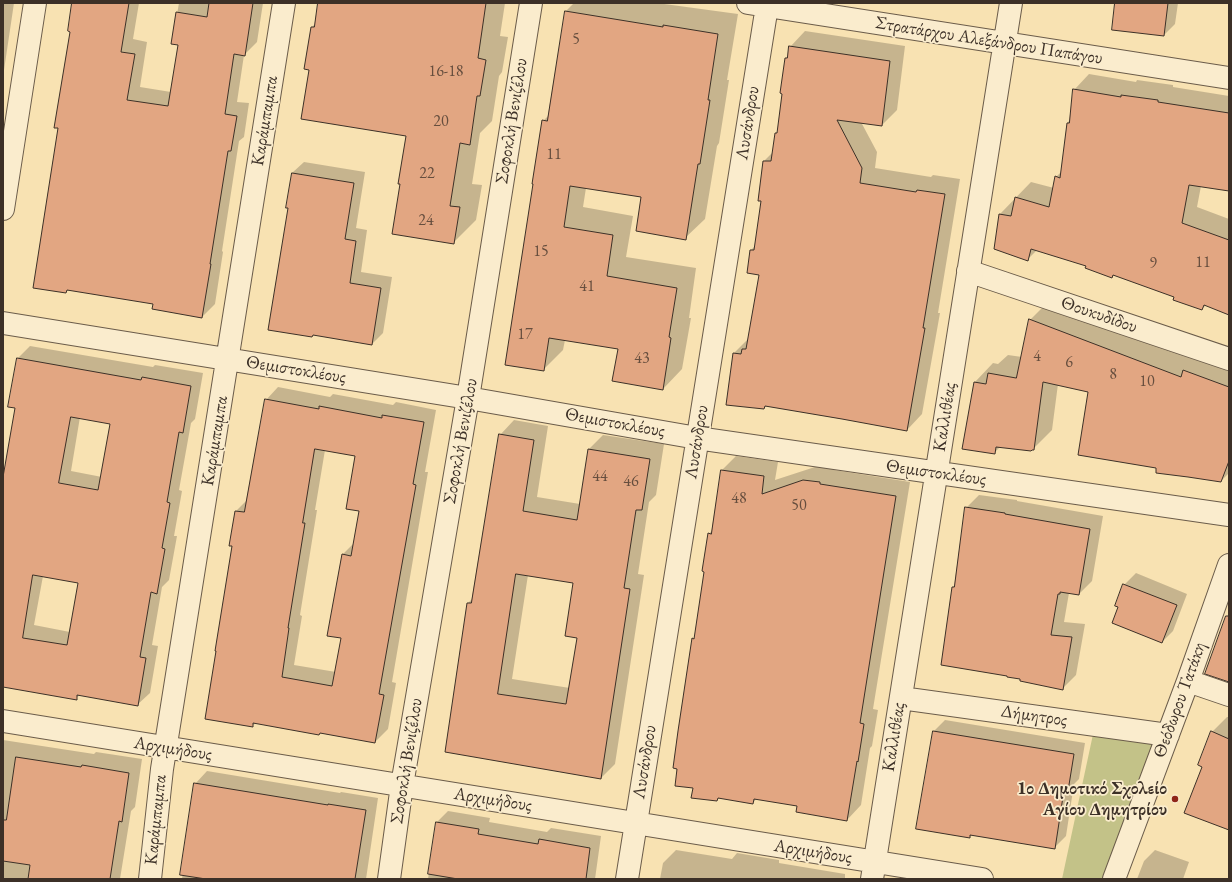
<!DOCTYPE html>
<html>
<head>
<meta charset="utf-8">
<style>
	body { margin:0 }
	#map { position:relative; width:1232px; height:882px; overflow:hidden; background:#f8e2b2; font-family:"EB Garamond",serif }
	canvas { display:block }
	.frame { position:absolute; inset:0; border:4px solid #3c3027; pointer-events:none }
</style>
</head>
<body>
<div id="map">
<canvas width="1232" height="882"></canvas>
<div class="frame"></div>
</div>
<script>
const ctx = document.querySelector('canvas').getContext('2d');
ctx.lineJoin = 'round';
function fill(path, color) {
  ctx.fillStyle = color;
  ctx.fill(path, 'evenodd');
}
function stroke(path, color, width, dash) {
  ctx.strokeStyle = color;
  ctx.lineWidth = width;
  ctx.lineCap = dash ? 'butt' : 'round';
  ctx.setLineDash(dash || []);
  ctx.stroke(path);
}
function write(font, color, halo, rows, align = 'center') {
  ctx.font = font + ' "EB Garamond",serif';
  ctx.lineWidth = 3.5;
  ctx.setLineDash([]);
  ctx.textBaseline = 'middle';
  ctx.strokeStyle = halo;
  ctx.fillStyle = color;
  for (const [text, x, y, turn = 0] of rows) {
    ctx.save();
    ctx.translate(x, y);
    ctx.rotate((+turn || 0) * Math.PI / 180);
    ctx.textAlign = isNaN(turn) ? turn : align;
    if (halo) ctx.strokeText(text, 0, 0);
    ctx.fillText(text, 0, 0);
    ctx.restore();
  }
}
const green = new Path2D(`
	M1095,725L1168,735L1114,879H1062Z`);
const shadow = new Path2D(`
	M3,3H14L3,77Z
	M73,3H139L133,39L147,42L140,87L171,92L179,44L172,43L179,3H263L257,42L244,55L237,102L249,103L244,137L239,141L222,251L223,252L215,304L202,317L154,303L69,289L66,292L59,127L71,31Z
	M319,3H505L500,36L508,37L502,72L499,76L492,121L480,133L472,184L482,185L476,220L453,243L407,135L310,69L312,27L315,24Z
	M574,3H657L738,14L727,80H729L719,143L717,146L705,219L685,238L643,196L586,188L583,207L633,216L626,257L696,268L689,318H691L682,369L663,389L619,348L565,340L563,350L543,370V121L549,115L566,11Z
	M1116,3H1178L1175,24L1164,35Z
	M805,31L905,46L897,110L882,125L861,122L877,152L875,168L931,177L933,175L960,179L938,313H940L922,414L907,430L766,406L764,408L734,353L749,338L760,274L751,250L755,246L762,200L764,161L773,152L776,133L779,130L786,58L789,55L790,47Z
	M1089,74L1136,82L1137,80L1173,85V87L1229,96V190L1201,186L1197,207L1229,219V314L1206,305L1202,309L1175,296L1114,275L1112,277L1087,265L1037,250L1027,260L1000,214L1031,182L1054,188L1056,177L1062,171L1067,123L1070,120L1074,90Z
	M304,162L365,172L356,228L367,230L361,272L392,277L383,333L372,344L289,207H287L292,173Z
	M1049,301L1229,362V473L1221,481L1157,467L1089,391L1058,384L1052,430L1033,449L1001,446L994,453L963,448L975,382L993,363L998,364L1008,355L1022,357L1030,320Z
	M30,346L153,367L155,365L203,373L195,419L191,423L179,490L182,491L174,536H177L169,580L162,587L152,645L158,646L150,693L137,705L80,695L76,698L3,686V481L16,408L18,358ZM80,417L111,423L102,477L71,471ZM43,576L79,582L70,632L34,625Z
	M278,387L330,397L333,394L393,405L396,402L436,410L425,472H428L392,682L396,683L388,729L375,742L256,723L252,726L233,545H230L236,511L247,500L266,400ZM325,450L356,456L360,510L354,543L343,554L342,637L336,672L294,665L302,616L300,615L317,510H315Z
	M514,420L548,426L537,497L580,504L589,449L603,435L664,444L656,495L649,502L638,574L644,575L615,764L601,778L446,751L468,603L473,598L500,435ZM528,575L574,583L578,637L570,688L512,679Z
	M736,456L778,462L775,480L818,466L834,468V470L910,482L873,709L878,710L872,746L870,748L861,805L847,820L798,805L757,798L753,803L719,798L717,800L694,787L693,639L695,637L705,571L709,534L713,529L722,470Z
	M979,495L1017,500V501L1103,516L1092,581L1079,594L1069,593L1064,622L1085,624L1076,675L1063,688L1022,679L953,587L955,585L966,508Z
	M1136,573L1187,594L1173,631L1162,642L1119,607L1124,585Z
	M1227,717H1229V829L1203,766L1212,732Z
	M945,720L1085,743L1079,779L1074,784L1066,836L1054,848L972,835L970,837L933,732Z
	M3,740L94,754L96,752L142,759L135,807L131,811L120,879H3Z
	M207,771L340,793L341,792L378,798L366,879H182L195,784Z
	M448,811L490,818L489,822L547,832L551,828L601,836L595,879H428L437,822Z
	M676,850L732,859L737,853L779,860V863L845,874V879H660L663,863Z
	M1155,850L1189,862L1183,879H1137L1144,861Z`);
const building = new Path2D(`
	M72,3H129L121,52L135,54L127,100L168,106L178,45L171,44L176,12L207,17L209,3H253L245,56L234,54L225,114L237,116L231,151H228L210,264H211L202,318L152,309L153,304L67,290L66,293L33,288L58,128H54L70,32L68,31Z
	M318,3H486L478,58L486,60L480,96H477L470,145L460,143L450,206L460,207L454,244L392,234L400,184H398L406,136L301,119L309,70L304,69L311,27H314Z
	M1115,3H1168L1164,36L1112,30Z
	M565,11L663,27V25L718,34L708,100H710L700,164H698L686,240L636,231L641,197L570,186L564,227L613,235L607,276L677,288L669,337L671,338L663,390L612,381L618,349L549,338L544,371L505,365L533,184H532L542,120L547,121Z
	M789,46L890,61L882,126L837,120L862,168L860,183L916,192L917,190L945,194L923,328H925L907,431L842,419L765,406L764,409L726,405L733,353L741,354L742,349H746L759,275L747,273L750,250H754L761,201H758L763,161H771L775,133H777L782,94L780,93L785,58H787Z
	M1073,89L1121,97V95L1158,100V102L1229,113V191L1189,185L1182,223L1229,240V315L1204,305L1202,310L1173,300L1174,297L1113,275L1112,278L1085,268L1086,266L1031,249L1028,261L994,249L999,214L1011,216L1015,197L1049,207L1055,176L1060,178L1067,123H1069Z
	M292,173L354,183L345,239L356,241L350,283L381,288L372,345L313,335L312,337L268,330L288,208H286Z
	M1029,319L1181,377L1183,370L1229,387V461L1221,482L1188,477L1156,473V468L1078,455L1088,392L1043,382L1034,450H1032L1031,451L996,447L995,454L962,449L974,382L986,384L988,373L1016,378Z
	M17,358L141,380L142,377L191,386L183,433L179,432L167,502L170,503L162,548L165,549L157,594L151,592L140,657L146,658L138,706L77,695V700L3,687V477L15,408L8,407ZM71,417L110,424L98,490L59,483ZM33,575L78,583L67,645L23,638Z
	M265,399L319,409V406L382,418V415L424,422L413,484L416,485L379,694L384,695L375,743L320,733L319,735L253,723V727L205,719L216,651H215L232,546H229L235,511L244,512ZM315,449L355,456L346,509L359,511L351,556L342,554L327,636L341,638L332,686L282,677L289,628H288L305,523H303Z
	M499,434L534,440L523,511L577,520L588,449L650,459L642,510H636L624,588L630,589L601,779L445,752L467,603H471ZM516,574L573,583L565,636L577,638L566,704L498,694Z
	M721,470L764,476L762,494L803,480L820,482V484L896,496L860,723L864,724L858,762L857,761L847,821L796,812L797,806L754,799L753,804L718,798L717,801L691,798L693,788L675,786L677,769L673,768L678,731L692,638L694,639L704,572L702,571L708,533L711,534Z
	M965,507L1005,513V514L1090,529L1079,595L1060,592V594H1058L1051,635L1072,637L1063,690L1020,681V679L1007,677V676L941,665L952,587H954Z
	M1123,584L1177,605L1162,643L1112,623L1118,607L1115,606Z
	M1226,616H1229V682L1205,674Z
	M933,731L1074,754L1068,791L1064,790L1055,849L970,835V838L916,829Z
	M1211,731L1229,739V830L1184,813L1202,767L1198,765Z
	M16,757L81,767L82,765L129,773L122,822L119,821L110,879H28L30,865L3,861V820H6Z
	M194,783L328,805V804L366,810L355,879H206L180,875Z
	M436,822L479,829L478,834L538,844L539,839L590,848L586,879H458L428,874Z`);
const minor = new Path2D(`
	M748,3L1229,78
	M3,209L35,3
	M968,271L1229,359
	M3,323L468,398L697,438L1229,515
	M1188,681L1229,695
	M901,698L1168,735
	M3,721L982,879
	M150,879L162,769L284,3
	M389,879L402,785L468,398L531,3
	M627,879L767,6
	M872,879L1011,3
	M1114,879L1188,681L1229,565`);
const markers = [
	[1175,799,4,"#8f2418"]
];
const numberNames = [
	["5",576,40],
	["16-18",446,72],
	["20",441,122],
	["11",554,155],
	["22",427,174],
	["24",426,221],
	["15",541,252],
	["11",1203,263],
	["9",1153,264],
	["41",587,287],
	["17",525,335],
	["4",1037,357],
	["43",642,359],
	["6",1069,363],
	["8",1113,375],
	["10",1147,382],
	["44",600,477],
	["46",631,482],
	["48",739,499],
	["50",799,506]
];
const streetNames = [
	["Στρατάρχου Αλεξάνδρου Παπάγου",989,41,9],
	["Καράμπαμπα",265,121,-81],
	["Σοφοκλή Βενιζέλου",512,121,-81],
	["Λυσάνδρου",748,123,-81],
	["Θουκυδίδου",1099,315,19],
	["Θεμιστοκλέους",296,370,9],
	["Καλλιθέας",945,417,-81],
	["Θεμιστοκλέους",615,423,10],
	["Καράμπαμπα",215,441,-81],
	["Σοφοκλή Βενιζέλου",461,441,-80],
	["Λυσάνδρου",697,442,-81],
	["Θεμιστοκλέους",936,473,8],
	["Θεόδωρου Τατάκη",1180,700,-70],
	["Δήμητρος",1034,716,8],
	["Καλλιθέας",894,737,-81],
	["Αρχιμήδους",173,749,9],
	["Σοφοκλή Βενιζέλου",407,761,-81],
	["Λυσάνδρου",645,762,-81],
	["Αρχιμήδους",493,800,9],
	["Καράμπαμπα",156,820,-84],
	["Αρχιμήδους",813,852,9]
];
const poiNames = [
	["1ο Δημοτικό Σχολείο",1167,789],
	["Αγίου Δημητρίου",1167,810]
];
fill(green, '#c3c288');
fill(shadow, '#0003');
fill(building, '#e2a682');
stroke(building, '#3c3027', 1);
stroke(minor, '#6b5c4a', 24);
stroke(minor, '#faeccd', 22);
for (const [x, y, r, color] of markers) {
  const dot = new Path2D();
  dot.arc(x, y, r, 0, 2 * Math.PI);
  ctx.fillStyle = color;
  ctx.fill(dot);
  stroke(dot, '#faeccd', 1.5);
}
write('16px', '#664e3e', null, numberNames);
write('18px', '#3c3027', '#faeccd', streetNames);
write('bold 18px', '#3c3027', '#faeccd', poiNames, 'right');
</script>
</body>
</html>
